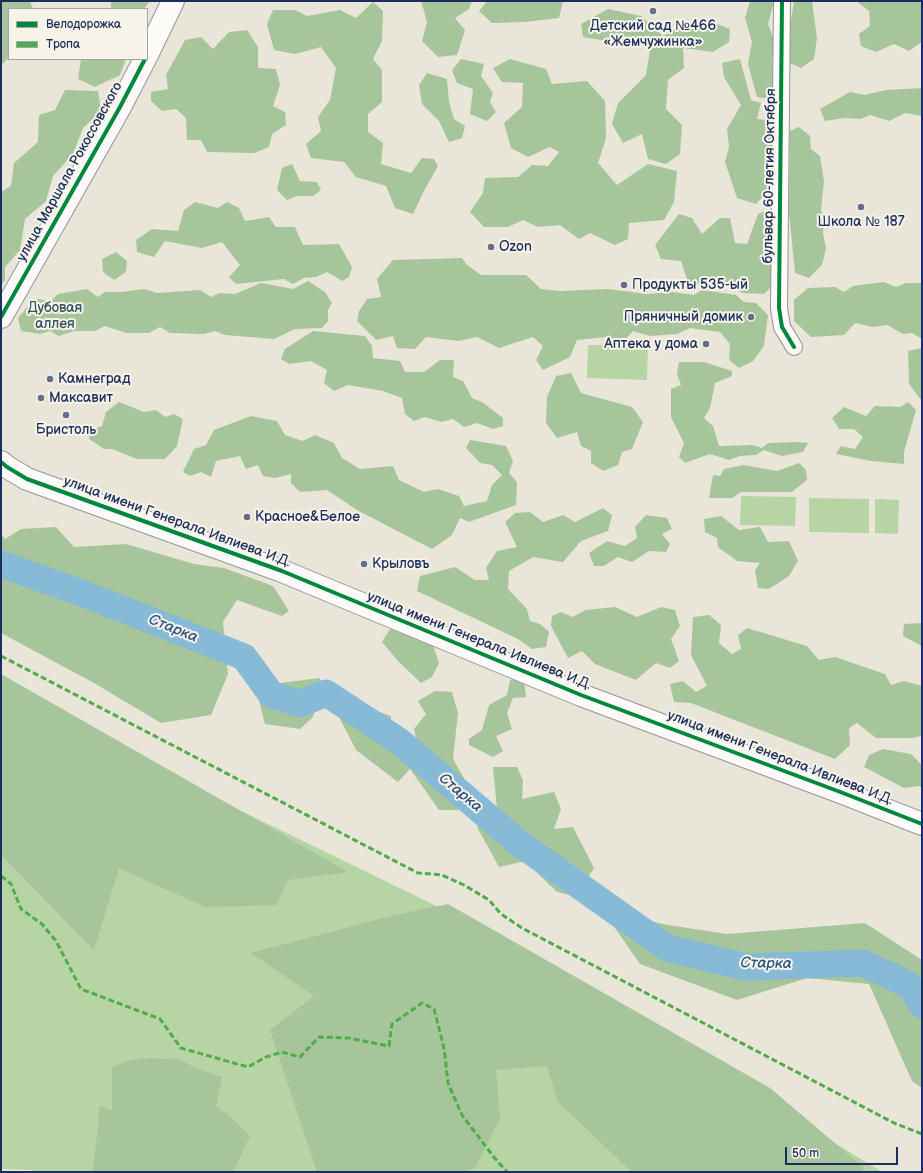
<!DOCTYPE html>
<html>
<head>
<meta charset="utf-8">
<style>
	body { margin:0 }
	#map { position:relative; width:923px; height:1173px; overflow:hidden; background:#e9e6d9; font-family:"Balsamiq Sans",sans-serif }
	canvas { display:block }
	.frame { position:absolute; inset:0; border:2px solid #1b2f5e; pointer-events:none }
	.legend { position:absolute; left:8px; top:8px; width:140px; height:52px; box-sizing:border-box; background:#f7f3e8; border:1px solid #9fa5b1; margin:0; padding:5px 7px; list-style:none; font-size:12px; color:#1b2f5e }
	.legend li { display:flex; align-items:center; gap:8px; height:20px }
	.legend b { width:20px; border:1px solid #9fa5b1 }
	.scale { position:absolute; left:785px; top:1147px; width:113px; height:18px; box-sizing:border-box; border:2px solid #1b2f5e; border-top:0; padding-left:5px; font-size:12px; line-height:14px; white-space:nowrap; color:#1b2f5e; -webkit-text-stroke:3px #f7f3e8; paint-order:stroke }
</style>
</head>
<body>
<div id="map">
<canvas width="923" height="1173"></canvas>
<div class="frame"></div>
<ul class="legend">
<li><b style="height:5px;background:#00873e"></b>Велодорожка</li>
<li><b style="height:5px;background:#52ab49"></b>Тропа</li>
</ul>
<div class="scale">50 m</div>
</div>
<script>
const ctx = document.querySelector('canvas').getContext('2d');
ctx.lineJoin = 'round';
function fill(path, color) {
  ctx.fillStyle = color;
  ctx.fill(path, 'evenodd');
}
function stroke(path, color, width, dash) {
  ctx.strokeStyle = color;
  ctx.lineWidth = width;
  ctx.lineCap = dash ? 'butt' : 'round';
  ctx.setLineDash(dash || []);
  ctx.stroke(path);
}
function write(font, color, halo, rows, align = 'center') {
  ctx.font = font + ' "Balsamiq Sans",sans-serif';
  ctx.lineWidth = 4;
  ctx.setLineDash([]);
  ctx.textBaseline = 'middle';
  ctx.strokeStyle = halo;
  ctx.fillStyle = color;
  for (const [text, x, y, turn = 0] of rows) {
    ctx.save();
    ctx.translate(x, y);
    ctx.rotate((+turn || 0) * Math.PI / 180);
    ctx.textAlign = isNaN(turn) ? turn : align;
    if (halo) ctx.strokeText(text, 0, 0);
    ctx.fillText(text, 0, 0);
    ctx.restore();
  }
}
const green = new Path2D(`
	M588,345L648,346L647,380L587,378Z
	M741,496L796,497L795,526L740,525Z
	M809,498L869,499V533L809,532Z
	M875,499L899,500L898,534L875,533Z
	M1,698L192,787L453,914L781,1110L882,1172H34L32,1170L1,1169Z`);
const forest = new Path2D(`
	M1,1H30L33,9H9V58L1,65Z
	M111,1H150L144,9H111Z
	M421,1H472L469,9L455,18L465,30L457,55L438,57L422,41L427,22Z
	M487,1H563L559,18L525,22L492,23L479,11Z
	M750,1H774L768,24L776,45L772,62L776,86L772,99L757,97L748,64L752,42L745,18Z
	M794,1H812L817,38L814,59L801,68L790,63L788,39Z
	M856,1H922V43H920L909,51L894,44L876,52L861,46L859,34L870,26L869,11Z
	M373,2L383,11L382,41L373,59L382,70V102L368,114V132L383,143L381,164L411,173L422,158L434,159L438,166L425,189L413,214L395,208L386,186L356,177L344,162L311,158L306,144L321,131L318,117L330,100L336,68L321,47L295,54L274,50L267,24L273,10H295L307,16L340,10L356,18Z
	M608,9L641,16L663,36L683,25L712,22L730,29L729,42L713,52L683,48L684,68L668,80L666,109L682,125L680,154L666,164L648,159L642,134L623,143L612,124L618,103L646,75L650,50L634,39L617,43L583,37L581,24Z
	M247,30L258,47V68L276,69L280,85L273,106L285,112L286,125L272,134L269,147L254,153L207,152L201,140H187L186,118L176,109L162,111L151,101V92L168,89L166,75L185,40L201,37L213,49L229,32Z
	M81,59H126L120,75L95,87L78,79Z
	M461,59L484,64L481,76L493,93L490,102L496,112L487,121L470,114L473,89L457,83L452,70Z
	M510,59L546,69L552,84L587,81L605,101L606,138L598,163L617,185L648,164L677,171L674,202L664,220L629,223L628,239L615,245L590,233L579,239L560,225L538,227L523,220L508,227H484L470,212L483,193L485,178L518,177L532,165L548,166L559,152L550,147L528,157L511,148L504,123L522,107L523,83L502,82L493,68Z
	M740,59L751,100L761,103L757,119L773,121L777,182L756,204L737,198L725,162L729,147L727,129L741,105L724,77L722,63Z
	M427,73L447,79L449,102L454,119L465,126L462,138L449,142L439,121L422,104L419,85Z
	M922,88V116L905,113L889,121L870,115L861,119L844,118L825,121L820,109L850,92L865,95L886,90Z
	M65,90L98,91L101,111L83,128L73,154L53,176L46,201L25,219L20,250L5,267V280L1,285V192L11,186L14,163L38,142L39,115L55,110Z
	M799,127L810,136L811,149L820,156L824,181L821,210L824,221L823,233L826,248L822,265L809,278L795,273L789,212L790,131Z
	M292,164L300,181L317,182L321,190L313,196H297L287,200L277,190L282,168Z
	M195,202L218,208L227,202L239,208L245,221L269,217L276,227H295L303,245L339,244L352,267L349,277L342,281L327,272L316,277L304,278L293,284L284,279L236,284L229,277L240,265L222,242L202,248L165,241L154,257L137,252L136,240L152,229L178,231L184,210Z
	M769,210L776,218L775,283L764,294L742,293L724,282L689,285L681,261L661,259L655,245L679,214L692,218L702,234L720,218H730L735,243L747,244L758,214Z
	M116,252L127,261L126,272L114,280L103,272L102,259Z
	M462,258L466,264L481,275H526L541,289L560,291L608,289L647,294L673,292L694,295L702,290L736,295L744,302L756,303L768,315L764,346L753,361L739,368L729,360L730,344L720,332L690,328L677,334L650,336L633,331L624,341L607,337L577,340L570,357L543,370L536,360L543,346L533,337L499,348L477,337L458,341L426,337L415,349L397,348L393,336L376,340L357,321L359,311L367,299L381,297L377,279L393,260Z
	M308,281L325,292L332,303L328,310V321L322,328L295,329L274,339L225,335L215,331L204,334L170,333L160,327L149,333H126L105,326L95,331H74L59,336L50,331L40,334L21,331L18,318L28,306L37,299L51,301L58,294L87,289L98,297L105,292H122L144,289L157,293L200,290L211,297L219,293L235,294L261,283L293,289Z
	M884,282L896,287L906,283H922V339L912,333L903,334L887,325L873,327L855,323L844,335L811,337L794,321V300L808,288L835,287L844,292L853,286Z
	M313,331L365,336L372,346L373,358L400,361L405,372H424L440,360H454L453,377L463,381L472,398L482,402L503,418V426L493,429L477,423L464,427L453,419L441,422L425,417L414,421L405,414L402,398L383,391L348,385L334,391L324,383L327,370L311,361L289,364L281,359L285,349Z
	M922,348V401L909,384L908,351Z
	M679,362H704L732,371V376L715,383L710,408L704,418L713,426L719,446L752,445L762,448L768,443L798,442L808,443L803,452L782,456L764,450L756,455L740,456L729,460L710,454L685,463L679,457L684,443L671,417V389L681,385L677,374Z
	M571,373L581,393L632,407L643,422L632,449L622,452L618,465L603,471L591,463V451L581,446L577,432L557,438L546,423L547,397L556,376Z
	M119,402L144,412L156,410L165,417L174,414L183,419L177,446L165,459H137L112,449H104L89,439L90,431L102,426L106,412Z
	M908,402L916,410L904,452V464L871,461L836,454L841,446L855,449L863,437L854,429H839L832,418L844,407L866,416L875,406L900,407Z
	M251,416L277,421L285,435L303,441L315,435L334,443L342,458L360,469L393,466L399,480L424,492L438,489L459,496L464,506L487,501L492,485L502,475L492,465L480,463L466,448L470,440L506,446L513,461L509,473L517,482L516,505L469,522L460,518L452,535L432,549L357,510L327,490L300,492L291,483V474L275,478L263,476L258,465L246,469L240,456L216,461L211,477L201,472L190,476L183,472L194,449L206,445L214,430Z
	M799,463L806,470L807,480L792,492H741L732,498H709L713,475L720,476L724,469L744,465L777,471Z
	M603,508L612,515L608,531L581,541L563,562L533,557L509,571L508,589L527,609L530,621L540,624L549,632L546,647L532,649L518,639L417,591L420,576L455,567L475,580H489L486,568L497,551L517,547L505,522L515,513L530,512L543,522L563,515L575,522Z
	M646,515L667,518L672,529L662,534L670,544L666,552L649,551L632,562L618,557L604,566H594L589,553L607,541L625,546L637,538L635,527Z
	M721,516L739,530L760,527L768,542L789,541L798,561L789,576L769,589L758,588L755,570L760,563L737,561L718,547L717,538L705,532L704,519Z
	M56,527L74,547L126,544L194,564L224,568L273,586L289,611L282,616L237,600L223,622L228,674L211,715L161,723L94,683L1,633V534L5,539L21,529Z
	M615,607L637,617L661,607L675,610L680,626L671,639L679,661L670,668L656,663L636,680L595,664L582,651L568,658L551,626L552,616L561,612L573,617L585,610Z
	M709,615L721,625L719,643L732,654L741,649L738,635L747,628L807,646L819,660L835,657L885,674L891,685L904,681L922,686V736L912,738H876L857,723L849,728L850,745L835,759L691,703L674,702L670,684L683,681L696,692L707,686L691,655L693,617Z
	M922,623V646L903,636L904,624Z
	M390,629L413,636L433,645L439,663L432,677L421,683L398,661L382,642Z
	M257,663L280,683L320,678L313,717L300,729L265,724L255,685Z
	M1,674L348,872L288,880L276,905L205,907L119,868L94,950L1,855Z
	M524,679L526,697L513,698L507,713L512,729L496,736L503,751L493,757L469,745V739L482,730L489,705L507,695L510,680Z
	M435,691L452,692L458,713L453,759L465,780L454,796L459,810H439L410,769L398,782L356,750L340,719L347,700L391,716V729L417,744L414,729L426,714L418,701Z
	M883,749L911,754L922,765V788L919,786L904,788L864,767L869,755Z
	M493,767H517L523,780L522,799L554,792L561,809L554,829L573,827L594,868L575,896L557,892L525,861L499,867L477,827L497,809Z
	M448,904L770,1088L863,1167L864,1172H632L558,1102L547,1066L496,1070L500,1118L475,1168L462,1172H317L270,1030L314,996L251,953L395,915Z
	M603,911L668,925L727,934L865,923L922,960V1088L912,1081L869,984L807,978L737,1000L640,964Z
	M151,1058L179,1059L198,1069L222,1077L216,1106L228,1115L250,1136L233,1172H93L100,1106L112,1110V1067L132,1060Z`);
const river = new Path2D(`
	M1,564L84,594L244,657L271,694L300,704L326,693L399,741L519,843L667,948L746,967L863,963L909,985L922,1005`);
const street = new Path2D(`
	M782,1L779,308L782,327L794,347`);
const secondary = new Path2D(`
	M147,55L173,1
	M1,317L120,107L145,59
	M1,462L7,467L27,479L282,571L581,695L843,793L922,824`);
const quiet = new Path2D(`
	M1,656L418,873L442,875L464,885L489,900L501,914L522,928L894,1123L922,1134
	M1,876L11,884L21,909L42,924L56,941L81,989L160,1019L181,1048L248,1067L266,1057L282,1052L300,1057L319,1037L348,1038L389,1046L392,1024L422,1003L434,1009L444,1048L448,1083L462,1115L493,1156L507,1172`);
const cycleway = new Path2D(`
	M782,1L779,308L782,327L794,347
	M1,317L120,107L145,59
	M1,462L7,467L27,479L282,571L581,695L843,793L922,824`);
const markers = [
	[653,11,4,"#636f89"],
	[861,207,4,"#636f89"],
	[491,247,4,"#636f89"],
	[624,285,4,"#636f89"],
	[751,317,4,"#636f89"],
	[706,344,4,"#636f89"],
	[50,379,4,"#636f89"],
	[41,398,4,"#636f89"],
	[66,415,4,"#636f89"],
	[247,517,4,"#636f89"],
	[364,564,4,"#636f89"]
];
const poiNames = [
	["Детский сад №466",653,26,"center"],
	["«Жемчужинка»",653,42,"center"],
	["Школа № 187",861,222,"center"],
	["Ozon",499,247],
	["Продукты 535-ый",632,285],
	["Пряничный домик",743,317,"right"],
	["Аптека у дома",698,344,"right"],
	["Камнеград",58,379],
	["Максавит",49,398],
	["Бристоль",66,430,"center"],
	["Красное&Белое",255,517],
	["Крыловъ",372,564]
];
const streetNames = [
	["улица Маршала Рокоссовского",70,172,-61],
	["бульвар 60-летия Октября",770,176,-89],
	["улица имени Генерала Ивлиева И.Д.",177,522,20],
	["улица имени Генерала Ивлиева И.Д.",479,641,22],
	["улица имени Генерала Ивлиева И.Д.",780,758,21]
];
const parkNames = [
	["Дубовая",55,308],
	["аллея",55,324]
];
const waterNames = [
	["Старка",173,629,22],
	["Старка",460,793,40],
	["Старка",766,964,1]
];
fill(green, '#b6d4a4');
fill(forest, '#a7c59b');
stroke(river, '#86bad6', 27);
stroke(street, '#939596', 18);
stroke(secondary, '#939596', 24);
stroke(street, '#fcfbf9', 16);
stroke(secondary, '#fcfbf9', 22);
stroke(quiet, '#52ab49', 3, [6, 3]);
stroke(cycleway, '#00873e', 4);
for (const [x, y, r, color] of markers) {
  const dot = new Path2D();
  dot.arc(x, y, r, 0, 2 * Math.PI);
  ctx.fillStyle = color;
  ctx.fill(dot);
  stroke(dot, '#f7f3e8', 1.5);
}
write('14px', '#1b2f5e', '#f7f3e8', poiNames, 'left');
write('14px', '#1b2f5e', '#f7f3e8', streetNames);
write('14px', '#375464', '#f7f3e8', parkNames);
write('italic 15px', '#2e5381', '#f7f3e8', waterNames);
</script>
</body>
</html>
